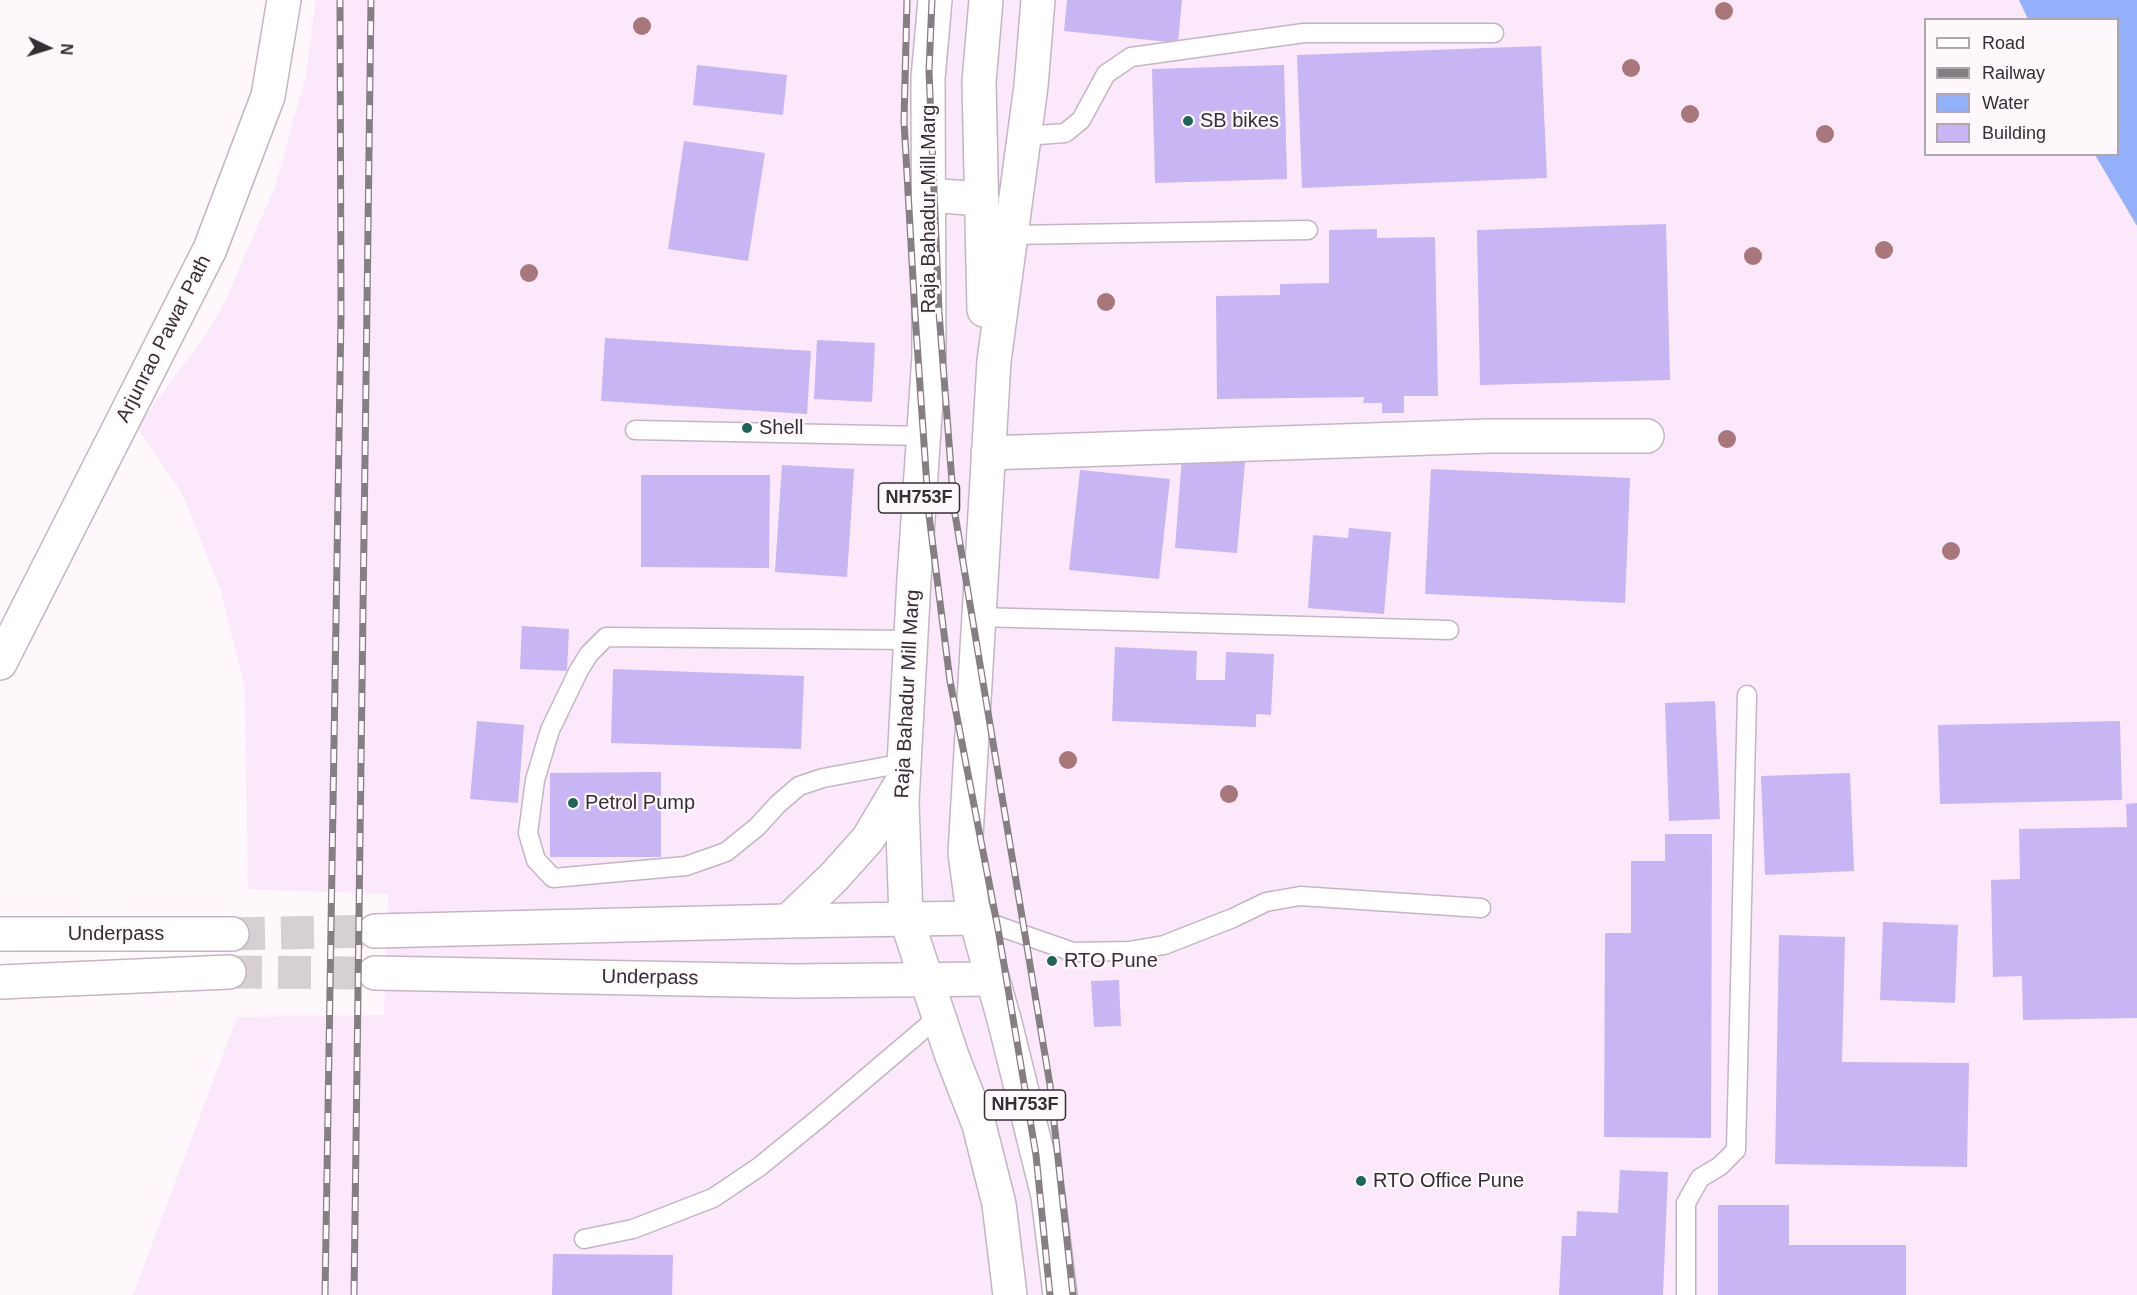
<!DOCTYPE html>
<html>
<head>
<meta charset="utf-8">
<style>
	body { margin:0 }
	#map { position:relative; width:2137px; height:1295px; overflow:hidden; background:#fef8fd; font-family:Arial,sans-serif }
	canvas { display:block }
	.legend { position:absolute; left:1924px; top:18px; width:195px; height:138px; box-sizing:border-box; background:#fef8fd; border:2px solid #ada8ad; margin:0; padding:8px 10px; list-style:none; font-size:18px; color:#342f34 }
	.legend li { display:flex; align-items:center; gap:12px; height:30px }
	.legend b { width:30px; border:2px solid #ada8ad }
	.north { position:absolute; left:18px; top:18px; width:60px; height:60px; -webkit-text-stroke:4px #fef8fd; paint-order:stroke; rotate:94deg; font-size:16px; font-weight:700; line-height:24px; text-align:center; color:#342f34 }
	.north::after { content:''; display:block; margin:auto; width:21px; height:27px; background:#342f34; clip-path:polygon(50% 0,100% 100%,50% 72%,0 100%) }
</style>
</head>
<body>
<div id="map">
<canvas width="2137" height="1295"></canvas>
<ul class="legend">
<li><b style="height:8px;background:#fff"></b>Road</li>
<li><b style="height:8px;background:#857f84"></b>Railway</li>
<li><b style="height:16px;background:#95b0fb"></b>Water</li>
<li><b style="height:16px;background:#c8b5f4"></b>Building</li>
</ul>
<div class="north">N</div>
</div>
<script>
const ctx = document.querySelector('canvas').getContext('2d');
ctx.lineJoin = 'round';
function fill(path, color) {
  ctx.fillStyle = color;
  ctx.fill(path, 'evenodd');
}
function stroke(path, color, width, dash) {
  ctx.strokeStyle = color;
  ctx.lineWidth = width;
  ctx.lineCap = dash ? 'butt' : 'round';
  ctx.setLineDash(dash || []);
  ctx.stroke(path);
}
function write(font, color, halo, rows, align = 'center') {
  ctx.font = font + ' Arial,sans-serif';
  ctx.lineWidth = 4.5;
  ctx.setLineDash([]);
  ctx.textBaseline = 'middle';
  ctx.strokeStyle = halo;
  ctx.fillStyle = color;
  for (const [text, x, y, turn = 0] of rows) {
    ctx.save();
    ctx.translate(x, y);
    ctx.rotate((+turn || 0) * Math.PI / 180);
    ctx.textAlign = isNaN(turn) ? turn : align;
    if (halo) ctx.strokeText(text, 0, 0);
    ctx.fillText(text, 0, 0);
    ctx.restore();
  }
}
const built = new Path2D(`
	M316,0H2019L2028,19L1926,20V154L2095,155L2137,226V1295H133L237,1017L384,1015L388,894L248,889L245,687L221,591L182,493L137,427L209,330L225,301L275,187L306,75Z`);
const water = new Path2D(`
	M2019,0H2137V226L2095,155L2118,154V20L2028,19Z`);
const building = new Path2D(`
	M1067,0H1182L1178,43L1064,31Z
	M1541,46L1547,178L1302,188L1297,55Z
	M697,65L787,75L783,115L693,105Z
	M1284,65L1287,179L1155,183L1152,69Z
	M684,141L765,153L748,261L668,249Z
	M1666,224L1670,380L1480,385L1477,230Z
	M1377,229V238L1435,237L1438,396H1404V413H1382V403H1363L1364,397L1217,399L1216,296L1280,295V284L1329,283V230Z
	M605,338L811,351L807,414L601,401Z
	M817,340L875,343L872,402L814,399Z
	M1182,457L1245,462L1237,553L1175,548Z
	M782,465L854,469L847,577L775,572Z
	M1431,469L1630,478L1625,603L1425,594Z
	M1080,470L1170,479L1159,579L1069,570Z
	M641,475H770L769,568L641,567Z
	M1349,528L1391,532L1384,614L1308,608L1313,535L1348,538Z
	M522,626L569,629L567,671L520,669Z
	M1115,647L1197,651L1196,680H1225L1226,652L1274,654L1271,715L1256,714V727L1112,721Z
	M613,669L804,676L801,749L611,743Z
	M1715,701L1720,819L1669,821L1665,703Z
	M477,721L524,725L518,803L470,799Z
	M2120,721L2122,800L1940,804L1938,725Z
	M661,772V857H550V773Z
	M1850,773L1854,871L1765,875L1761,776Z
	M2137,803V1018L2023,1020L2022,976L1993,977L1991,880L2020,879L2019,829L2127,827L2126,804Z
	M1665,834H1712L1711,1138L1604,1137L1605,933H1631V861H1665Z
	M1883,922L1958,925L1955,1003L1880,1000Z
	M1779,935L1845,937L1842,1062L1969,1063L1967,1167L1775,1164Z
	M1119,980L1121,1026L1094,1027L1091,981Z
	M1620,1170L1668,1172L1663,1295H1559L1562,1236H1576L1577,1211L1618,1213Z
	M1718,1205H1789V1245H1906V1295H1718Z
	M553,1254L673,1255L672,1295H552Z`);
const primaryTunnel = new Path2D(`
	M232,934L375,931
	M229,972L375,973`);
const service = new Path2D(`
	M1025,136L1065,133L1081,120L1106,74L1131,57L1304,33H1494
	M1011,235L1308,230
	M635,430L923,436
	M978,617L1449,630
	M904,763L823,778L799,786L778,804L757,827L726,852L686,866L553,878L536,860L528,833L535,780L550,730L579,670L589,654L606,637L911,640
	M975,918L1073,952L1129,951L1164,945L1233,918L1266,902L1300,896L1481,908
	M584,1239L633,1229L713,1198L759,1167L818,1119L938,1017
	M1686,1295V1203L1700,1178L1720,1166L1736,1150L1747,695`);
const minor = new Path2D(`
	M988,453L1489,436H1647`);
const primary = new Path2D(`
	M0,663L210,249L268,96L284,0
	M375,931L788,921L975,918
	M0,934H232
	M375,973L793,981L991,979
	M0,982L229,972`);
const trunk = new Path2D(`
	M935,0L928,78L929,355L914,579L902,802L906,918L952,1056L979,1125L999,1204L1010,1295
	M1038,0L1031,86L994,361L965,853L972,905L1005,1023L1048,1196L1060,1295
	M928,195L982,199
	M984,310L979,82L986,0
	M788,921L833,878L868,839L902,782`);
const rail = new Path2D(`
	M907,0L904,121L915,314L929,515L950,681L998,929L1036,1155L1050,1295
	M932,0L929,71L939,312L954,508L1050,1085L1073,1295
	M325,1295L341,314L340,0
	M354,1295L371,0`);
const trees = [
	[1724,11],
	[642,26],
	[1631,68],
	[1690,114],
	[1825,134],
	[1884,250],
	[1753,256],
	[529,273],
	[1106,302],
	[1727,439],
	[1951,551],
	[1068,760],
	[1229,794]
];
const markers = [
	[1188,121,6,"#1f665a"],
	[747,428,6,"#1f665a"],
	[573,803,6,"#1f665a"],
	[1052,961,6,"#1f665a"],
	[1361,1181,6,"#1f665a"]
];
const shields = [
	[919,498,81],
	[1025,1105,81]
];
const shieldNames = [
	["NH753F",919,498],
	["NH753F",1025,1105]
];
const poiNames = [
	["SB bikes",1200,121],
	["Shell",759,428],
	["Petrol Pump",585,803],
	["RTO Pune",1064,961],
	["RTO Office Pune",1373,1181]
];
const streetNames = [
	["Raja Bahadur Mill Marg",929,209,-90],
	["Arjunrao Pawar Path",164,339,-63],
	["Raja Bahadur Mill Marg",908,694,-87],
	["Underpass",116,934],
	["Underpass",650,978,1]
];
fill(built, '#fbe8fa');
fill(water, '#95b0fb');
fill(building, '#c8b5f4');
stroke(primaryTunnel, '#d6d0d5', 33, [33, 16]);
stroke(service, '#c3b6c2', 21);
stroke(minor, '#c3b6c2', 36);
stroke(primary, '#c3b6c2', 36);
stroke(trunk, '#c3b6c2', 36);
stroke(service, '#fff', 18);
stroke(minor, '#fff', 33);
stroke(primary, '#fff', 33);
stroke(trunk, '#fff', 33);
stroke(rail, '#857f84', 7);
stroke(rail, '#fef8fd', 4.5, [14]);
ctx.fillStyle = '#a77779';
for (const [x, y] of trees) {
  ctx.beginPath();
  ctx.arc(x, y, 9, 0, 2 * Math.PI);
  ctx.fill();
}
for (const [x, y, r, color] of markers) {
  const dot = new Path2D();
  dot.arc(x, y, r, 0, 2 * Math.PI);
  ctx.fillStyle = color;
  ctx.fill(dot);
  stroke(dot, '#fef8fd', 2);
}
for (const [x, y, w] of shields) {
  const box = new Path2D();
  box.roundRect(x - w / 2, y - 15, w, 30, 4.5);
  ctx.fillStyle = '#fef8fd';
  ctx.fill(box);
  stroke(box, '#342f34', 1.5);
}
write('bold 18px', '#342f34', null, shieldNames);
write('20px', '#342f34', '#fef8fd', poiNames, 'left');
write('20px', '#342f34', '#fef8fd', streetNames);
</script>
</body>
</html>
